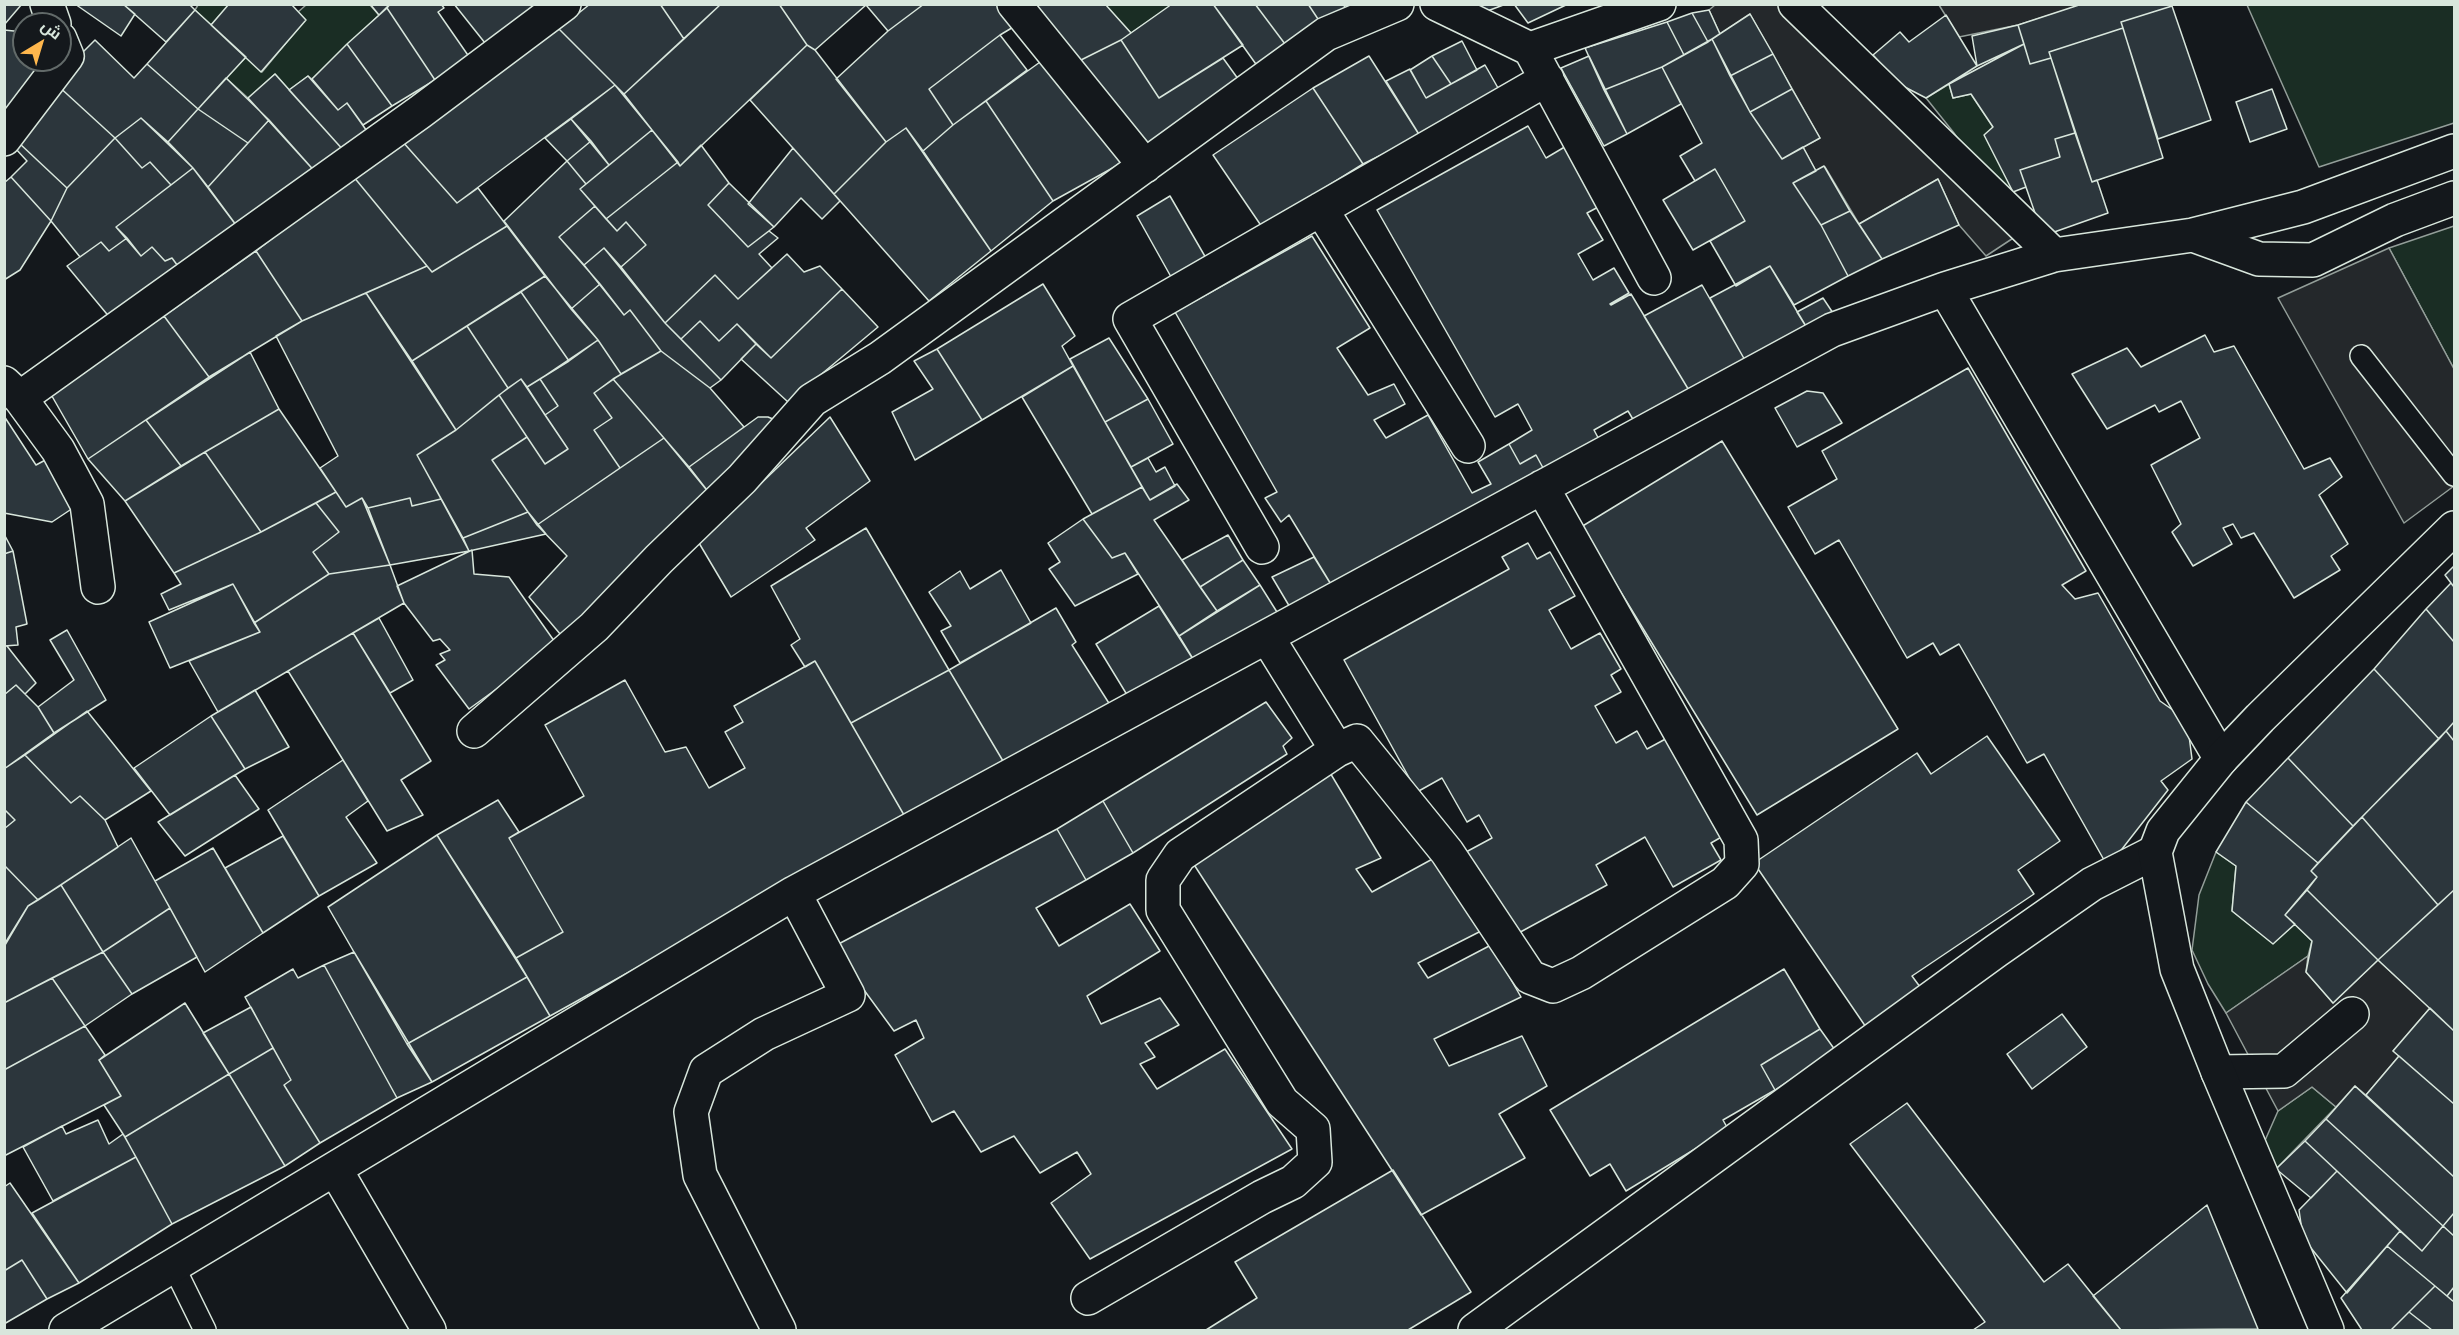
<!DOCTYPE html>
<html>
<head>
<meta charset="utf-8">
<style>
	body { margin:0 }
	#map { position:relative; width:2459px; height:1335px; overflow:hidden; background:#14181c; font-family:"Titillium Web",Cairo,sans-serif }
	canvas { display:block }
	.frame { position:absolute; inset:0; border:6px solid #d8e6dc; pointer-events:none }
	.north { position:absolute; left:12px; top:12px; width:60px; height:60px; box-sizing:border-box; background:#14181c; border:2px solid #626a69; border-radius:50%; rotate:38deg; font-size:16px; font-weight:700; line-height:24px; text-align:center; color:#d8e6dc }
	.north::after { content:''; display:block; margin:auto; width:21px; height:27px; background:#ffb74d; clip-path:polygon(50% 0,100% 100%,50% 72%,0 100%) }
</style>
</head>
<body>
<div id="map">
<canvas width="2459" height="1335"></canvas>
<div class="frame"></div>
<div class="north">ش</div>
</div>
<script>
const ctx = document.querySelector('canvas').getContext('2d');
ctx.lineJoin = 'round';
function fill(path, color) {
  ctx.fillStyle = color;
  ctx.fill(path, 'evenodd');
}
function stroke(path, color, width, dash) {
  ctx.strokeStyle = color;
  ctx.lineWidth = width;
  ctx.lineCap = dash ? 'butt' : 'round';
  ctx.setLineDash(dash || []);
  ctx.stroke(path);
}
const green = new Path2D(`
	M198,5H229L211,25L195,10Z
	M306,5H370L379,15L312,79L308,76L289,90L275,74L248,98L226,78L246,57L262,72L305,20L298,12Z
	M1105,5H1172L1131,33Z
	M2247,5H2454V123L2319,167Z
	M1949,84L1953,98L1971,94L1993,127L2013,192H1994L1954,133L1926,98Z
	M2454,226V369L2389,248Z
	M2216,852L2236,866L2232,911L2273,943L2295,924L2312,941L2308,956L2226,1013L2208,984L2192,950L2199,895Z
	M2312,1087L2336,1107L2276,1169L2263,1145L2278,1111Z`);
const parking = new Path2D(`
	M1715,5H1795L2027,229L1986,256L1959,225L1938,179L1859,224L1825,167L1816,171L1803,147L1820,138L1750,14L1720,34L1709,10Z
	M1939,5H2082L2018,25L1959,37Z
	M2389,248L2454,369V486L2404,523L2278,298Z
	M2308,956L2306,972L2333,1003L2378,960L2430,1008L2393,1051L2399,1056L2366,1095L2355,1086L2336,1107L2312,1087L2278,1111L2226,1013Z`);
const building = new Path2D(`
	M4,4H22L4,25Z
	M75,4H123L135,14L121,36Z
	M123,4H189L195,10L166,42Z
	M229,4H291L306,20L261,72L211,25Z
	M370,4H390L379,15Z
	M390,4H441L444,8L438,12L472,61L435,80L387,8Z
	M454,4H542L485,43Z
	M590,4H660L684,39L624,94L559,29Z
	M660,4H721L684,39Z
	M721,4H779L807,45L680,166L624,94Z
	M779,4H924L888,31L866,5L815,50L807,45Z
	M924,4H996L1015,26L1000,35L929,89L953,125L923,151L906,128L886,142L836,79L888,31Z
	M1039,4H1105L1131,33L1121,40L1069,66L1027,10Z
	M1172,4H1213L1243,45L1159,98L1121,40Z
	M1213,4H1255L1288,48L1258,67Z
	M1255,4H1308L1322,25L1288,48Z
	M1308,4H1343L1348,12L1322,25Z
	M1477,4H1506L1482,13Z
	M1514,4H1568L1528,23Z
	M2082,4H2172V6L2121,22L2123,28L2049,52L2051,58L2030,64L2018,25Z
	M2172,6L2211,120L2158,139L2121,22Z
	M387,8L435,80L392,106L347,44Z
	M195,10L246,57L198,109L147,64Z
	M1709,10L1720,34L1708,42L1692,13Z
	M1692,13L1708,42L1684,55L1667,22Z
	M1750,14L1773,54L1730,76L1712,39Z
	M1946,15L1977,66L1926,98L1899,84L1873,55L1900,32L1909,42Z
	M1667,22L1684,55L1662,67L1604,90L1585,48Z
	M2018,25L2024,44L1977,66L1972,36Z
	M2123,28L2163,158L2092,182L2049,52Z
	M559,29L615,85L457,203L402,141Z
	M4,30L24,32V60H40L19,112L4,111Z
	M1000,35L1027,70L953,125L929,89Z
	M1712,39L1750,112L1782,159L1803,147L1816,171L1793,183L1821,225L1848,276L1794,305L1770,266L1736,286L1710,241L1745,221L1715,169L1695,181L1680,156L1702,143L1662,67Z
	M95,40L134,78L147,64L198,109L168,142L141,118L115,138L56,84L63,72Z
	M1121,40L1159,98L1223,58L1241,83L1143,160L1069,66Z
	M1462,41L1477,70L1451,84L1432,56Z
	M347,44L392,106L363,125L347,103L338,110L312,79Z
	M2024,44L2030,64L2051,58L2075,133L2055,139L2060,157L2020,170L2026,187L2013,192L1984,135L1993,127L1971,94L1953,98L1949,84Z
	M807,45L815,50L886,142L834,194L750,100Z
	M1773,54L1792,89L1750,112L1730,76Z
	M1369,56L1420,136L1363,164L1313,88Z
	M1432,56L1451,84L1426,98L1410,70Z
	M1589,56L1627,134L1604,146L1561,68Z
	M1047,57L1127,160L1053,201L986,101Z
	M1485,65L1502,95L1420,136L1386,81L1410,69L1426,98Z
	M1662,67L1681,104L1627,134L1604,90Z
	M275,74L345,152L318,175L248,98Z
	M308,76L338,110L347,103L369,134L345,152L289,90Z
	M226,78L269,120L248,143L198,109Z
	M56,84L115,138L67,188L19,143Z
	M615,85L652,130L609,165L571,119Z
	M1313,88L1363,164L1262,227L1213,155Z
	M1792,89L1820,138L1782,159L1750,112Z
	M2272,89L2287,129L2250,142L2236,102Z
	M986,101L1053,201L991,251L923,151L953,125Z
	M198,109L248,143L208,187L193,168L168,142Z
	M141,118L193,168L171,185L150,162L142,168L115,138Z
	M571,119L591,141L567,161L545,138Z
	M269,120L318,175L242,233L208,187Z
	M1528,126L1546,158L1568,145L1602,205L1587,213L1603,240L1578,254L1593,280L1614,268L1629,293L1610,304L1611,305L1631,294L1690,392L1637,426L1628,411L1594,430L1602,445L1548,477L1536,455L1520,464L1509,444L1532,430L1518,404L1495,417L1377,210Z
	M906,128L991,251L929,301L834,194L886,142Z
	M652,130L678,162L606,219L580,189Z
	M2075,133L2092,182L2097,180L2108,213L2043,236L2020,170L2060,157L2055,139Z
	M115,138L142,168L150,162L171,185L116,227L127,238L109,251L101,242L80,257L51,221L67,188Z
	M402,141L457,203L478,188L507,226L432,272L353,176Z
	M591,141L609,165L586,184L567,161Z
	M19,143L67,188L51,221L11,177L27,161L15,148Z
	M701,145L729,183L708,205L748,247L769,231L778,238L759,254L772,268L738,299L715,275L665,323L621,267L646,245L626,222L617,231L606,219L678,162L680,166Z
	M793,148L840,201L822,219L801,198L774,227L748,204Z
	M567,161L586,184L580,189L595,206L559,237L600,284L571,309L504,221Z
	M1824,166L1850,211L1821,225L1793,183Z
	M193,168L242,233L183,273L172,258L165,261L152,247L141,256L116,227Z
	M1715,169L1745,221L1693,250L1663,200Z
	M353,176L427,266L302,321L256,251Z
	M11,177L51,221L20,270L4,280V183Z
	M1938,179L1959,225L1882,259L1859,224Z
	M729,183L774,227L748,247L708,205Z
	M1170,196L1210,265L1175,284L1137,216Z
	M595,206L617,231L626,222L646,245L621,267L604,248L584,265L559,237Z
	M1850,211L1882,259L1848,276L1821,225Z
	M507,226L545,276L412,361L366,293L427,266L432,272Z
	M1312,236L1370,328L1337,348L1368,395L1394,384L1405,404L1374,420L1386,438L1428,415L1472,493L1491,484L1478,462L1509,444L1520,464L1536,455L1548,477L1332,586L1289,515L1281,522L1265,498L1277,492L1175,312Z
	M127,238L141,256L152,247L165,261L172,258L183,273L111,319L67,266L101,242L109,251Z
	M604,248L665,323L721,380L710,388L661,351L630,310L624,315L584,265Z
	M256,251L302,321L209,377L164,316Z
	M787,254L804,272L820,266L842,289L771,358L737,324L719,341L700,321L681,339L665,323L715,275L738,299Z
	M1770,266L1807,328L1746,362L1710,298Z
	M545,276L598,340L569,361L521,292Z
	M600,284L624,315L630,310L661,351L621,374L598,340L571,309Z
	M1043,284L1075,336L1062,346L1073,366L982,420L937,349Z
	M1702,285L1746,362L1690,392L1644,316Z
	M842,289L878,327L788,402L741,359L756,344L771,358Z
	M521,292L569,361L527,387L521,379L508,388L467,326Z
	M366,293L456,430L417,455L441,499L412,506L410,498L368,508L362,498L346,507L320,468L338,456L276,336L302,321Z
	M1823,298L1835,316L1807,328L1797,312Z
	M164,316L209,377L88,459L49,391Z
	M700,321L719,341L737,324L756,344L721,380L681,339Z
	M467,326L508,388L456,430L412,361Z
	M2205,335L2214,352L2234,346L2304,469L2330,458L2342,477L2319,495L2348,544L2331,556L2340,570L2294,598L2254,533L2241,538L2233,524L2223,528L2232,544L2193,566L2172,532L2181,524L2151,465L2200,438L2181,401L2159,412L2155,405L2107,429L2072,374L2127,348L2141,367Z
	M1109,338L1148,399L1105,422L1070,359Z
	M598,340L621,374L594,393L612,418L594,430L620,468L537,525L492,460L527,437L545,464L568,449L545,415L558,406L540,379Z
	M937,349L982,420L915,460L892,412L933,389L914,361Z
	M661,351L710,388L744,427L689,467L613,379Z
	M250,352L279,409L181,466L146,420Z
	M1073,366L1142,487L1092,514L1022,397Z
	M1968,368L2086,571L2062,585L2075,599L2098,593L2160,701L2187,720L2192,759L2161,781L2168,790L2108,867L2044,754L2027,763L1959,644L1940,655L1933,643L1907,658L1839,540L1815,554L1788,507L1837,479L1822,451Z
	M521,379L568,449L545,464L499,395Z
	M540,379L558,406L545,415L527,387Z
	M613,379L664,438L620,468L594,430L612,418L594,393Z
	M1807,391L1823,393L1842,423L1797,447L1775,408Z
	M499,395L527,437L492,460L528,512L463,538L417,455L456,430Z
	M1148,399L1173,444L1131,467L1105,422Z
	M279,409L336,492L261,532L205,452Z
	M4,416L36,465L51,457L79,504L52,522L4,513Z
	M758,417H768L773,419L710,494L689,467Z
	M830,417L870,481L806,528L815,540L731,597L699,543Z
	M146,420L181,466L125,501L88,459Z
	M664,438L710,494L566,641L529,597L567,556L537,525Z
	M1722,441L1898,729L1757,815L1581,527Z
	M205,452L261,532L174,573L125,501Z
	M1148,458L1156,472L1165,467L1175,486L1150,500L1131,467Z
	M1177,484L1189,500L1154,520L1217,611L1179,636L1125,553L1112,558L1083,519L1142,487L1150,500Z
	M336,492L346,507L362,498L390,565L329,574L313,552L339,532L316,503Z
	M410,498L412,506L441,499L469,551L390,565L368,508Z
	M316,503L339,532L313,552L329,574L254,623L233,584L169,610L161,594L181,584L174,573L261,532Z
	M528,512L546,534L469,551L463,538Z
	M1083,519L1112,558L1125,553L1138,574L1075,606L1049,569L1060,562L1048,543Z
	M866,528L949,670L851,723L815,661L805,667L791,645L800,639L771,586Z
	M4,534L13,551L4,554Z
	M1228,535L1243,560L1200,587L1182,560Z
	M1528,543L1537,559L1550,552L1575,596L1549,610L1571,649L1600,633L1621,669L1611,675L1621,692L1595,706L1616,743L1637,731L1647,749L1671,736L1725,835L1711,843L1721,860L1673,887L1645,837L1596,865L1607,885L1513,936L1466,852L1492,838L1479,815L1467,822L1442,778L1417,792L1344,660L1509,569L1502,557Z
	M472,550L474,574L509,577L557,645L469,709L436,665L445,660L440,654L450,650L440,639L433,641L404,603L397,586Z
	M13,551L27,624L16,627L18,645L4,646V554Z
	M1314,557L1332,586L1291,609L1272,577Z
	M1243,560L1260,585L1217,611L1200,587Z
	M390,565L404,603L218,712L189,661L260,632L254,623L329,574Z
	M2454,566V587L2445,575Z
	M1001,570L1031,623L960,663L941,631L951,626L929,592L960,571L970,589Z
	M2451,583L2454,587V642L2426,609Z
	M233,584L260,632L170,668L149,622Z
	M1260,585L1282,620L1198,667L1179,636Z
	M1159,606L1198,667L1132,703L1096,644Z
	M1056,608L1076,642L1072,645L1112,708L1003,761L949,670Z
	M2426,609L2454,642V722L2439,739L2374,669Z
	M379,618L413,680L390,693L353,633Z
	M67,630L106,700L54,733L38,707L74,680L50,640Z
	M353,633L431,761L401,780L423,815L387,831L288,671Z
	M4,646H7L36,683L25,694L16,685L4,695Z
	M815,661L904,815L766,896L550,1016L516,958L563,932L509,838L584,796L545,725L625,680L665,752L686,747L709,788L745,768L725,732L743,722L734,706Z
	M2374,669L2439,739L2353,826L2288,758Z
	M949,670L1003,761L904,815L851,723Z
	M16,685L38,707L54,733L4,769V695Z
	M255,690L289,747L245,769L211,716Z
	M1266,702L1292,738L1283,746L1287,754L1133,853L1103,801Z
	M87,711L151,791L105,820L80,796L71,803L25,755Z
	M211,716L245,769L170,815L134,768Z
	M2454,722V741L2446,731Z
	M2446,731L2454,741V890L2438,905L2362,817Z
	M1987,736L2060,841L2018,870L2034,894L1912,976L1926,995L1870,1033L1754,863L1917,753L1931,774Z
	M25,755L71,803L80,796L105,820L118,847L38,900L4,865V829L15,820L4,809V769Z
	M2288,758L2353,826L2318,863L2246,802Z
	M343,760L368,801L346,817L377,863L319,896L268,810Z
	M1329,771L1381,858L1356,869L1372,892L1438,856L1485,929L1418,963L1428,978L1491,945L1521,997L1434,1039L1449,1066L1522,1036L1547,1086L1499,1114L1525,1158L1421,1215L1191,860Z
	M235,775L259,809L185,856L158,822Z
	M498,800L519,832L509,838L563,932L516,958L437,835Z
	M1103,801L1133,853L1086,880L1057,829Z
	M2246,802L2318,863L2311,871L2317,877L2285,915L2295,924L2273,944L2232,911L2236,866L2216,852Z
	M4,809L15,820L4,829Z
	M2362,817L2438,905L2378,960L2307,890L2317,877L2311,871Z
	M1057,829L1086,880L1036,908L1059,946L1130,904L1160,951L1087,996L1101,1024L1160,998L1179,1025L1145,1043L1155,1057L1140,1064L1157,1089L1225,1049L1292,1149L1090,1259L1051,1203L1091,1174L1077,1152L1040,1173L1014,1136L981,1152L954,1111L932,1122L895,1055L924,1038L916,1020L894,1031L864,990L856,995L829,949Z
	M437,835L527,977L407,1044L328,907Z
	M283,836L319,896L263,933L225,868Z
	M131,838L170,908L103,952L61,885Z
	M213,848L263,933L205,972L155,881Z
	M4,865L38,900L28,906L5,945Z
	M61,885L103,952L4,1003V945L28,906Z
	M2307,890L2378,960L2333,1003L2306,972L2312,941L2285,915Z
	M2454,890V1031L2378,960Z
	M170,908L197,957L132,994L103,952Z
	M103,952L132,994L85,1026L52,978Z
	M354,952L432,1082L397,1098L324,965Z
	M324,965L397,1098L320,1143L284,1085L291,1080L245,997L293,969L298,978Z
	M1784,969L1820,1029L1761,1065L1775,1090L1723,1120L1728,1129L1626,1191L1610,1164L1590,1176L1550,1110Z
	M527,977L550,1016L432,1082L407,1044Z
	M52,978L85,1026L4,1070V1003Z
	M185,1003L229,1074L125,1137L104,1105L121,1096L99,1060Z
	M251,1007L273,1048L229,1074L203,1033Z
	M2430,1008L2454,1031V1104L2393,1051Z
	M2062,1014L2087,1047L2032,1089L2007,1054Z
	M85,1026L105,1055L99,1060L121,1096L4,1156V1070Z
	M1820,1029L1835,1050L1775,1090L1761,1065Z
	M273,1048L291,1080L284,1085L320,1143L285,1166L229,1074Z
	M2399,1056L2454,1104V1177L2366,1095Z
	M229,1074L285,1166L172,1224L125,1137Z
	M2355,1086L2454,1177V1213L2443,1226L2326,1119Z
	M1907,1103L2044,1282L2068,1264L2121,1330H1973L1985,1322L1850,1144Z
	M2326,1119L2443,1226L2422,1251L2305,1141Z
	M98,1120L109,1144L123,1134L136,1157L53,1201L23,1147L62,1126L66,1134Z
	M2305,1141L2337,1171L2311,1198L2276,1169Z
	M136,1157L172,1224L79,1283L32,1213Z
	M1393,1170L1471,1292L1408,1330H1206L1257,1298L1235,1262Z
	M2337,1171L2400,1231L2347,1293L2303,1238L2299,1210Z
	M10,1183L79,1283L47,1299L22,1260L4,1271V1187Z
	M2207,1205L2258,1329L2121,1330L2093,1296Z
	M2454,1213V1236L2443,1226Z
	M2443,1226L2454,1236V1287L2447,1296L2387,1246L2400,1231L2422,1251Z
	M2387,1246L2435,1286L2391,1330H2362L2341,1298Z
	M22,1260L47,1299L4,1324V1271Z
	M2435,1286L2454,1302V1330H2432L2409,1312Z
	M2454,1287V1302L2447,1296Z
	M2409,1312L2432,1330H2391Z`);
const lane = new Path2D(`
	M2361,356L2454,475
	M174,1267L205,1330`);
const street = new Path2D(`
	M47,4L54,24
	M1014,4L1145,166
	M1437,4L1530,49L1659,4
	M1795,4L2054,255
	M1530,49L1654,278
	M4,139L67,56L60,39
	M1321,209L1468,446
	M2193,235L2259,259L2313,260L2395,220L2454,198
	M1945,289L2221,759
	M4,383L20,398L420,112L564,4
	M20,398L58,450L87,504L98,587
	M1262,547L1130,319L1547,79
	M1267,637L1337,750
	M474,731L594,627L659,559L742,479L812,400L880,358L1326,34L1397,4
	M2218,1072L2284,1071L2352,1014
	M335,1169L429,1330
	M1088,1298L1262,1197L1293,1182L1315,1162L1313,1129L1282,1102L1163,910V880L1180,855L1337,750L1357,741L1447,852L1530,977L1553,986L1581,973L1725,883L1742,864L1741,840L1542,487
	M66,1330L794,893L1832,330L1945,289L2054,255L2193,235L2303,207L2454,151
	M779,1330L700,1175L691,1112L706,1071L764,1034L848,995L794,893
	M1475,1330L1996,951L2092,884L2155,852`);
const secondary = new Path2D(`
	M2327,1330L2218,1072L2177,969L2155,852L2163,831L2221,759L2260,718L2454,528`);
fill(green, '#1a2d24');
stroke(green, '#939e99', 1.5);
fill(parking, '#24282b');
stroke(parking, '#939e99', 1.5);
fill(building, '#2c363c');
stroke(building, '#d8e6dc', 1.5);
stroke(lane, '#d8e6dc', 24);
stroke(street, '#d8e6dc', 36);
stroke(secondary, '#d8e6dc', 36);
stroke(lane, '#14181c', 21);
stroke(street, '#14181c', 33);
stroke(secondary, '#14181c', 33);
</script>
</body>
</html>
